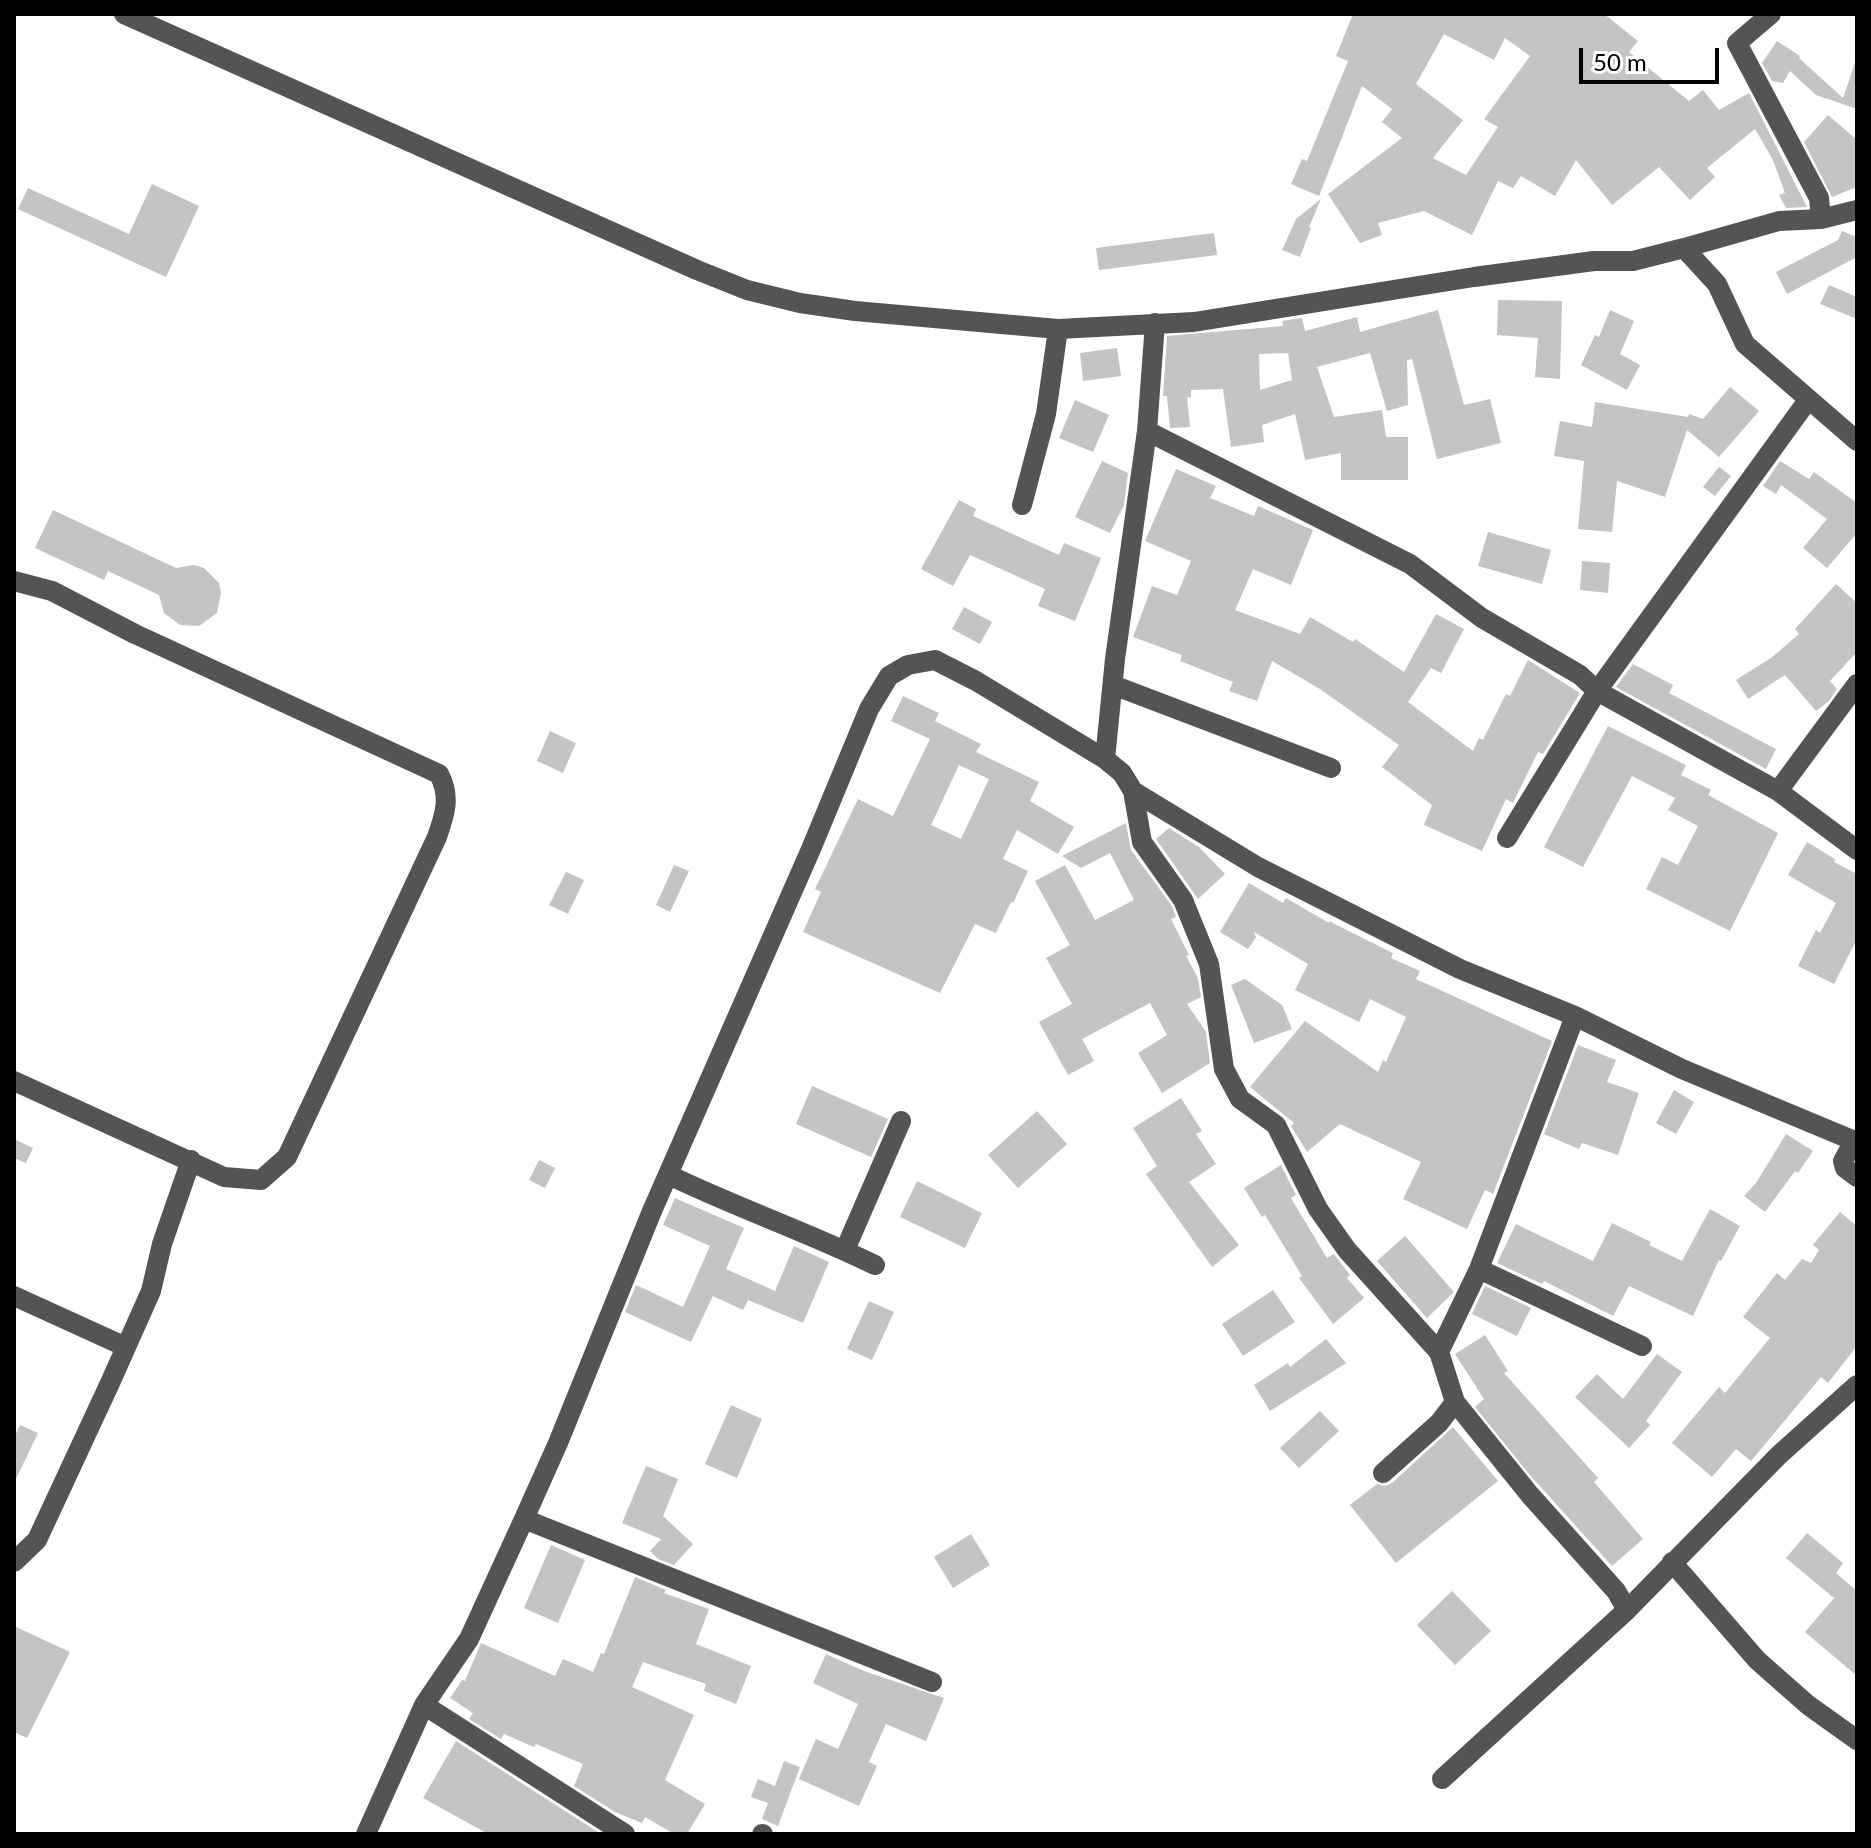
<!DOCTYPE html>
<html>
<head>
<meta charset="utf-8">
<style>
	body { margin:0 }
	#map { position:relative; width:1871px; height:1848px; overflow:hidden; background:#fff; font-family:Lato,sans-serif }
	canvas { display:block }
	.frame { position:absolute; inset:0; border:16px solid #000; pointer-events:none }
	.scale { position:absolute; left:1579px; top:48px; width:140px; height:36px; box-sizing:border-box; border:4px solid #000; border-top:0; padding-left:10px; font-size:24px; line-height:28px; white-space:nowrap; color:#000; -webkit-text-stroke:6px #fff; paint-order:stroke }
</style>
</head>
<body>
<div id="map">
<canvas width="1871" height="1848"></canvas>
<div class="frame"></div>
<div class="scale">50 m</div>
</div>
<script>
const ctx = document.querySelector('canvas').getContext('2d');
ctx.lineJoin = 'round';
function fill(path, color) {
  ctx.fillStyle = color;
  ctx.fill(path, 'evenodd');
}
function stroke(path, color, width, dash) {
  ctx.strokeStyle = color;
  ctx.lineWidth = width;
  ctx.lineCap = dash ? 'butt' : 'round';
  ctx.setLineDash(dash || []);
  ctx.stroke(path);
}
const building = new Path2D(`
	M1353,14H1604L1638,41L1629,52L1689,101L1703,90L1719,110L1749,93L1807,207L1786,208L1779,195L1785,193L1773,160L1755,129L1707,168L1715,177L1690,200L1659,167L1612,205L1576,160L1555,196L1521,176L1513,188L1498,181L1472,235L1424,211L1378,223L1382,235L1360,243L1328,194L1402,138L1382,122L1392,109L1362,86L1319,196L1291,184L1302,159L1307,161L1348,61L1336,56ZM1444,34L1494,60L1505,38L1530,56L1484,119L1498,127L1466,175L1433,158L1463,120L1416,84Z
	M1777,41L1800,56L1799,58L1843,98L1855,63L1857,64V109L1816,95L1790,71L1783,83L1772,81L1762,63Z
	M1828,115L1857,140V187L1832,197L1804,142Z
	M152,184L199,206L166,277L18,209L28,188L129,234Z
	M1321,199L1309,227L1311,228L1300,257L1282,250L1296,219Z
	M1842,231L1857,237V257L1787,294L1776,272L1838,240Z
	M1214,233L1217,255L1099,270L1096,248Z
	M1829,285L1857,297V319L1820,304Z
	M1498,300L1562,301L1560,379L1535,377L1538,338L1497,335Z
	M1438,310L1464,405L1490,399L1501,443L1437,459L1412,359L1407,360L1408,405L1387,411L1370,353L1317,367L1334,417L1382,410L1386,437H1408V480H1341V453L1305,460L1295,414L1262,425L1264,442L1231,447L1223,389L1191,390V398L1187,397L1190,427L1170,428L1167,396H1163L1167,336L1283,326L1282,321L1302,318L1305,331L1357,317L1360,332ZM1288,353L1292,380L1260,390L1259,354Z
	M1610,310L1634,321L1620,354L1640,365L1627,390L1581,365L1595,335L1599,337Z
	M1117,348L1121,376L1083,381L1080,353Z
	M1730,387L1759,411L1719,457L1687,430L1665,497L1617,481L1612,532L1578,529L1584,461L1554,456L1560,421L1592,427L1595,402L1688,417L1689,414L1703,419Z
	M1075,400L1109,415L1093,452L1059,438Z
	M1102,461L1128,473L1124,505L1110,533L1075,517Z
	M1780,461L1809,479L1814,472L1857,503V533L1827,568L1803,548L1827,519L1781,485L1776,494L1763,486Z
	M1719,467L1731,476L1715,496L1703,487Z
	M1176,469L1216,486L1210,498L1254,516L1258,506L1313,530L1291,585L1253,569L1235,610L1300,634L1310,617L1353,642L1355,639L1404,672L1436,614L1464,629L1441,673L1431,668L1408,702L1473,751L1479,738L1483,740L1506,694L1510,696L1528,660L1580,693L1543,754L1538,752L1513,803L1506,799L1482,851L1424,825L1432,805L1382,767L1399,745L1320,689L1272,661L1257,701L1229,691L1233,682L1180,661L1182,655L1133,637L1152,586L1177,595L1191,561L1145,541Z
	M959,500L976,509L973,516L1059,555L1064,543L1101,558L1075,621L1038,606L1045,589L970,555L953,586L921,569Z
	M53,510L176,568L194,565L204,568L219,583L221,593L217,613L199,626L180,625L164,613L159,595L108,571L104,580L35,548Z
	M1488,532L1551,550L1542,584L1478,566Z
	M1582,561L1610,563L1608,593L1580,590Z
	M1836,584L1857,603V652L1830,681L1837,689L1829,701L1816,711L1785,675L1748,699L1736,680L1771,658L1799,634L1795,629Z
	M964,607L992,622L980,644L952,629Z
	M1633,664L1673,685L1669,693L1776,749L1766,769L1616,687Z
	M903,696L939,713L935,721L981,744L976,752L1039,782L1030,801L1074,827L1058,854L1017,830L1003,859L1028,871L1013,903L1011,902L996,933L975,924L940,993L803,932L821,892L815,889L858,799L893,816L930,739L891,721ZM959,765L989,779L961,839L931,825Z
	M1608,726L1686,765L1681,775L1711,790L1708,795L1778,833L1730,931L1646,889L1662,857L1678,865L1698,826L1668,810L1675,798L1632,776L1583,867L1544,847Z
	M550,731L576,743L563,773L537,761Z
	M1126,823L1131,850L1172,906L1176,917L1171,919L1189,955L1186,956L1198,978L1201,997L1187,1004L1206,1032L1210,1063L1162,1093L1138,1053L1167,1035L1150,1003L1082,1039L1094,1061L1068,1075L1039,1022L1072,1004L1046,958L1070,945L1035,881L1065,865L1095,920L1134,900L1110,853L1081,868L1062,856Z
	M1169,828L1199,847L1225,874L1198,899L1156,839Z
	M1807,842L1835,859L1834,862L1857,874V939L1834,984L1798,966L1816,930L1820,933L1836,903L1788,875Z
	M674,865L689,871L670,912L656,905Z
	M566,872L584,880L568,914L549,905Z
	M1249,883L1283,903L1286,898L1329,923V921L1393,953L1391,958L1420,971L1416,979L1552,1041L1493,1194L1485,1190L1467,1229L1403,1199L1421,1162L1340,1124L1307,1152L1291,1126L1294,1123L1250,1087L1305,1021L1378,1072L1383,1060L1386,1062L1406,1017L1370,999L1359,1022L1295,990L1308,964L1254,932L1256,937L1248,949L1220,932Z
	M1245,979L1282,1005L1292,1029L1254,1043L1231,985Z
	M1578,1045L1616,1060L1607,1082L1639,1093L1618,1155L1582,1143L1579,1149L1544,1134Z
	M812,1086L888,1119L871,1157L796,1124Z
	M1674,1090L1694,1102L1676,1134L1656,1123Z
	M1181,1098L1202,1131L1196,1134L1216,1164L1189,1182L1239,1245L1212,1267L1146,1174L1157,1166L1133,1128Z
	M1037,1111L1067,1144L1018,1188L988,1155Z
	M1786,1134L1813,1151L1798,1173L1795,1171L1765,1212L1744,1196L1756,1183Z
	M14,1139L33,1148L26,1163L14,1158Z
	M539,1160L555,1168L545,1188L529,1180Z
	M1281,1165L1296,1195L1291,1198L1327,1258L1334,1254L1350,1275L1347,1278L1364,1298L1333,1324L1299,1278L1302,1276L1265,1215L1262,1217L1244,1188Z
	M917,1181L982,1213L965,1248L900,1217Z
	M675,1198L744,1228L726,1269L775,1291L794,1246L829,1262L803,1323L748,1300L743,1310L713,1296L691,1342L625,1312L636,1285L683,1307L710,1246L663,1225Z
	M1710,1209L1740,1226L1721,1261L1719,1260L1693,1316L1629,1286L1613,1316L1544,1281L1542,1284L1497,1263L1516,1224L1593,1261L1612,1223L1651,1242L1649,1245L1682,1261Z
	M1840,1212L1857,1226V1346L1828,1383L1821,1377L1751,1461L1736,1449L1712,1477L1672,1443L1719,1387L1725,1393L1770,1338L1743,1317L1777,1273L1785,1280L1802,1259L1811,1263L1819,1250L1813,1245Z
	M1405,1236L1454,1292L1427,1318L1377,1261Z
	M1485,1286L1531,1308L1517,1336L1472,1314Z
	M1273,1290L1295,1322L1243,1356L1222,1324Z
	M869,1301L894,1312L872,1360L847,1349Z
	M1485,1335L1508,1371L1504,1373L1598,1478L1594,1482L1643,1539L1612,1566L1529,1474L1475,1407L1484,1399L1455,1354Z
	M1326,1339L1346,1363L1270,1411L1254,1385L1288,1363L1290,1367Z
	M1657,1354L1682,1372L1646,1421L1650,1425L1629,1448L1575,1397L1597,1374L1623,1399Z
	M731,1405L762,1419L737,1478L705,1464Z
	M1320,1411L1339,1431L1299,1468L1280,1448Z
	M20,1425L38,1433L14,1483V1438Z
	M1453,1427L1498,1481L1396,1563L1350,1505L1377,1484L1385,1486L1392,1483Z
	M646,1466L678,1479L663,1516L693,1544L674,1565L658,1559L650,1551L661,1539L622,1523Z
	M1807,1533L1843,1563L1836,1573L1857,1591V1676L1805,1632L1834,1598L1786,1558Z
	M971,1534L990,1565L953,1588L934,1557Z
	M551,1545L585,1560L558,1623L524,1608Z
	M635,1577L666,1590L664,1593L709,1609L696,1644L751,1666L736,1704L704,1691L706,1684L643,1662L632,1687L694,1715L665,1780L705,1804L687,1834H674L645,1817L642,1823L615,1812L574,1786L583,1764L536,1744L534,1747L504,1734L501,1739L469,1719L473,1713L450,1698L462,1680L465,1681L481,1643L555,1676L563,1659L593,1672L601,1653L604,1654Z
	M1452,1591L1491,1631L1455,1665L1417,1625Z
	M14,1626L70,1652L27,1738L14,1732Z
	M826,1654L864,1671L944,1698L926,1741L886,1724L869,1762L877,1766L859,1806L799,1779L816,1739L838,1749L858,1704L813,1683Z
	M456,1741L601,1834H488L423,1798Z
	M784,1761L800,1767L778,1826L762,1819L768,1803L751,1797L758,1779L775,1786Z`);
const minor = new Path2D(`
	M124,14L697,270L747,290L800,303L855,311L1058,329L1194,322L1474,277L1594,261H1633L1684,248L1717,284L1745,344L1857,441
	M1771,14L1737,43L1819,198L1821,219
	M1684,248L1779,221L1821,219L1857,210
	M1155,323L1147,431L1410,564L1482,618L1580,675L1597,691L1808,400
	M1147,431L1115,659L1105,759L1122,773L1133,791L1258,867L1460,969L1575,1016L1682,1069L1857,1142
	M1022,505L1046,414L1058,329
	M14,581L52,591L135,634L439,774C451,797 445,814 437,837L287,1157L261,1180L224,1177L14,1081
	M1857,684L1778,791L1857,850
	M1113,685L1331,768
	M1133,791L1142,842L1183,900L1209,964L1224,1069L1240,1099L1276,1125L1318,1209L1347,1250L1439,1352L1455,1402L1530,1495L1616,1591L1627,1610
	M1507,838L1597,691L1778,791
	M1854,1141L1843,1161L1845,1168L1857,1177
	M669,1175C737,1208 808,1232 875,1265
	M845,1250L901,1121
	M1479,1269L1642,1346
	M14,1296L126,1347
	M1439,1352L1479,1269L1575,1016
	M1383,1473L1439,1423L1455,1402
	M524,1519L932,1682
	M14,1562L37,1540L110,1383L151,1291L162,1244L191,1160
	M1672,1562L1757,1660L1808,1705L1857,1740
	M424,1705L625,1834
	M1442,1779L1627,1610L1779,1455L1857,1385
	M366,1834L424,1705L469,1639L524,1519L558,1443L652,1211L811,849L869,709L889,676L908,665L935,660L976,681L1105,759
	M762,1834H763`);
fill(building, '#c4c4c4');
stroke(minor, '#545454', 20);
</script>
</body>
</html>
